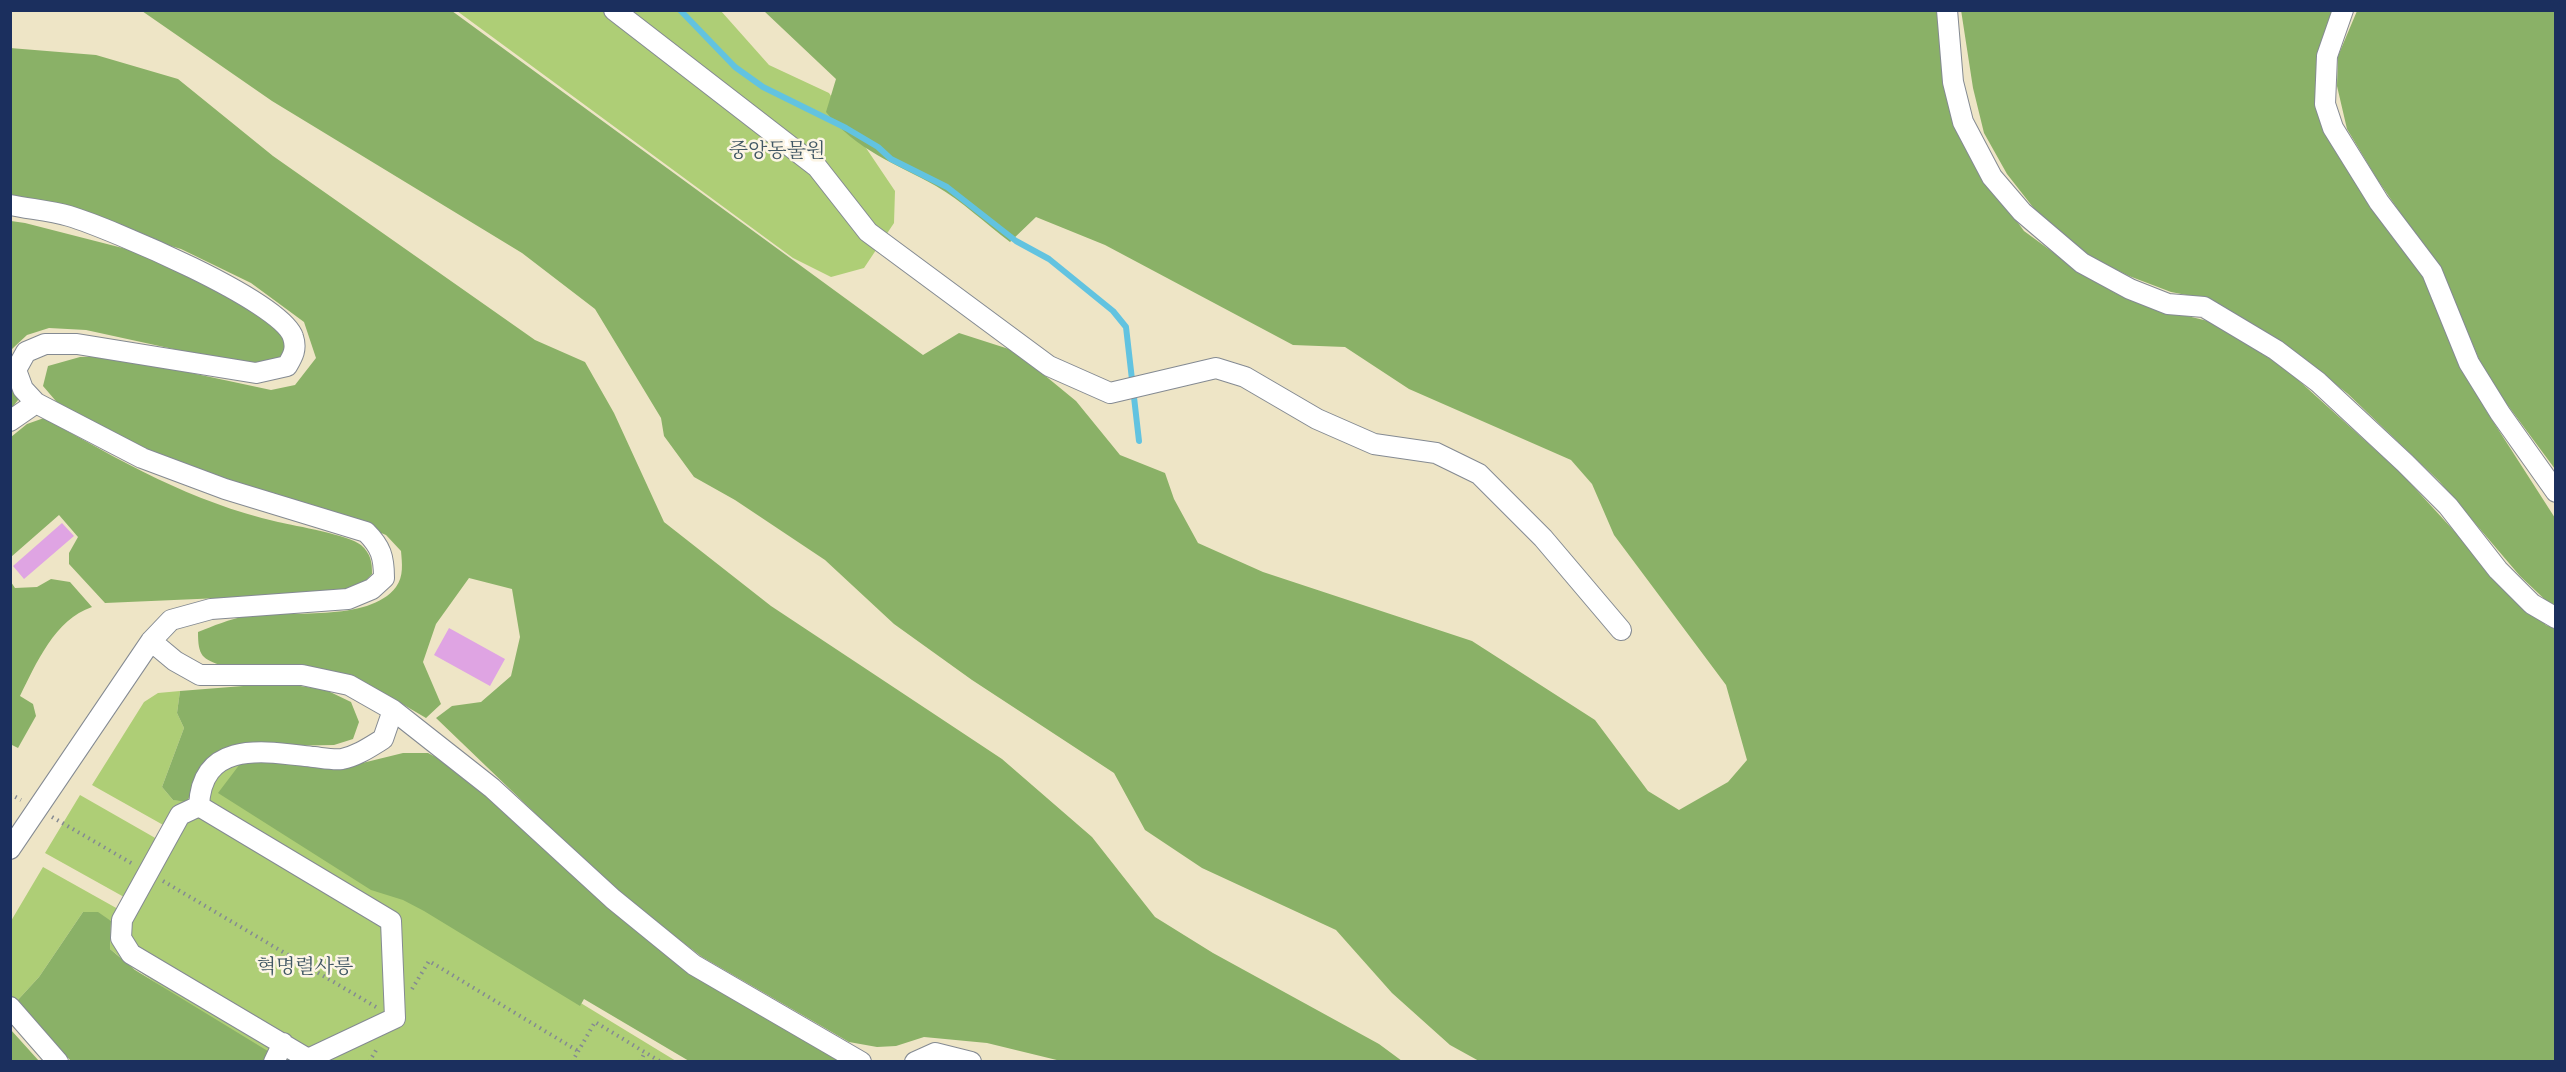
<!DOCTYPE html>
<html>
<head>
<meta charset="utf-8">
<style>
	body { margin:0 }
	#map { position:relative; width:2566px; height:1072px; overflow:hidden; background:#eee5c6; font-family:"Gentium Book Plus",serif }
	canvas { display:block }
	.frame { position:absolute; inset:0; border:12px solid #1b2f5e; pointer-events:none }
</style>
</head>
<body>
<div id="map">
<canvas width="2566" height="1072"></canvas>
<div class="frame"></div>
</div>
<script>
const ctx = document.querySelector('canvas').getContext('2d');
ctx.lineJoin = 'round';
function fill(path, color) {
  ctx.fillStyle = color;
  ctx.fill(path, 'evenodd');
}
function stroke(path, color, width, dash) {
  ctx.strokeStyle = color;
  ctx.lineWidth = width;
  ctx.lineCap = dash ? 'butt' : 'round';
  ctx.setLineDash(dash || []);
  ctx.stroke(path);
}
function write(font, color, halo, rows, align = 'center') {
  ctx.font = font + ' "Gentium Book Plus","Noto Serif KR",serif';
  ctx.lineWidth = 5;
  ctx.setLineDash([]);
  ctx.textBaseline = 'middle';
  ctx.strokeStyle = halo;
  ctx.fillStyle = color;
  for (const [text, x, y, turn = 0] of rows) {
    ctx.save();
    ctx.translate(x, y);
    ctx.rotate((+turn || 0) * Math.PI / 180);
    ctx.textAlign = isNaN(turn) ? turn : align;
    if (halo) ctx.strokeText(text, 0, 0);
    ctx.fillText(text, 0, 0);
    ctx.restore();
  }
}
const green = new Path2D(`
	M457,11H721L769,65L829,93L895,191L894,223L864,268L831,277L793,258Z
	M180,691L177,713L184,728L162,787L173,800L206,802L216,772L243,760L400,893L676,1061H279C223,1023 162,992 110,949L111,921L83,912L39,977L16,1002L11,997V921L43,867L118,909L124,897L45,853L80,795L157,839L165,826L92,785L144,702L158,693Z`);
const forest = new Path2D(`
	M1961,10L2334,11L2316,96L2423,277L2446,322L2456,356L2487,412L2555,518V609L2520,576L2439,481L2348,394L2281,341L2202,298L2171,292L2129,276L2084,254L2043,220L2007,174L1984,133L1973,88Z
	M142,11H452L923,355L959,333L1015,351L1076,401L1120,455L1165,473L1174,499L1198,543L1263,572L1472,641L1595,720L1648,791L1679,810L1728,782L1747,760L1726,685L1614,535L1592,484L1571,460L1409,389L1345,347L1293,345L1105,245L1036,217L1010,242C986,224 962,201 936,186C895,163 857,151 826,112L836,79L764,11H1938L1979,170L2024,231L2069,264L2115,293L2171,312L2212,322L2286,369L2401,473L2499,580L2546,625L2555,629V1061H1479L1450,1045L1392,993L1336,930L1202,868L1145,830L1114,773L972,680L894,624L825,560L735,500L694,477L664,436L661,418L595,309L522,253L272,101Z
	M2357,11H2555V469L2486,376L2445,278L2377,179L2347,129L2337,86L2338,56Z
	M10,48L96,55L178,79L273,156L535,340L585,362L614,413L664,522L771,606L1002,759L1092,837L1155,917L1213,953L1379,1044L1402,1061L1065,1062L987,1043L924,1037L896,1046L877,1047L849,1042L702,957L617,892L436,718L452,706L481,702L511,676L520,637L512,589L469,578L436,624L423,662L441,704L426,718L382,692L349,681L223,666C202,659 198,656 198,632C213,626 230,619 246,616C286,610 369,623 396,587C404,576 402,563 401,551L386,535L352,521L293,504L137,448L61,407L43,386L48,366L80,357L112,356L271,390L295,385L316,358L304,322L251,283L181,249L11,199Z
	M11,221L25,223L146,254L220,284L288,338V356L265,369L86,330L49,328L27,335L12,349C12,368 17,382 18,400L11,409Z
	M44,418C121,461 191,502 278,522C296,526 349,535 361,545C371,554 372,562 372,574L359,588L335,593L105,603L69,564V553L78,537L59,515L11,557V437L27,424Z
	M51,579L70,582L92,607C55,619 36,664 20,696L33,704L36,716L18,748L10,744L11,582L15,588L37,587Z
	M281,683L326,690L351,702L359,722L353,739L334,745L226,747L203,765L187,802L173,800L162,787L184,728L177,713L180,691Z
	M403,753H428L447,763L493,798L607,901L847,1061H689L584,999L580,1006L424,911L403,900L371,890L218,793L243,760L342,768Z
	M83,912H98L111,921L110,949L135,970L271,1053L267,1062L71,1061L16,1002L39,977Z
	M11,1030L39,1061H11Z`);
const stream = new Path2D(`
	M680,10L735,67L763,87L846,128L878,147L891,159L947,187L1016,241L1049,259L1113,311L1126,327L1139,441`);
const building = new Path2D(`
	M62,523L74,536L24,579L13,566Z
	M449,628L505,659L490,686L434,655Z`);
const path = new Path2D(`
	M10,794L21,800
	M52,817L133,864
	M163,881L376,1007
	M412,989L429,961L578,1051
	M369,1062L378,1047
	M572,1062L595,1022L661,1062
	M640,1062L645,1052`);
const minor = new Path2D(`
	M614,10L817,167L868,232L1049,366L1110,393L1216,368L1245,377L1317,419L1374,444L1436,453L1479,474L1543,538L1621,630
	M1947,10L1953,82L1963,122L1992,177L2022,212L2082,263L2130,289L2168,304L2204,307L2276,350L2318,382L2405,463L2448,506L2498,570L2532,604L2556,618
	M2343,10L2327,56L2325,104L2333,128L2379,202L2432,272L2469,363L2500,413L2556,492
	M10,205C30,209 51,211 69,216C109,228 282,301 293,337C297,349 293,356 287,366L256,373L77,344H45L26,352L16,370L23,389L36,403L142,458L225,489L366,532C381,547 384,557 384,578L372,589L348,599L211,609L171,620L151,641L10,849
	M10,421L36,403
	M151,641L175,661L200,675H302L349,685L393,710L492,788L613,899L694,965L861,1062
	M199,806L391,921L395,1018L308,1059L131,954L121,938L122,920L180,815Z
	M199,806C202,738 267,752 314,757C323,758 333,760 342,759C357,756 370,747 383,739L393,710
	M10,1007L58,1062
	M274,1062L283,1043
	M915,1062L935,1053L971,1062`);
const parkNames = [
	["중앙동물원",777,152],
	["혁명렬사릉",305,968]
];
fill(green, '#aece76');
fill(forest, '#8ab167');
stroke(stream, '#62c3e0', 6);
fill(building, '#dfa4e3');
stroke(minor, '#848a92', 22);
stroke(path, '#848a92', 4, [1.5, 4.5]);
stroke(minor, '#fff', 20);
write('20px', '#405764', '#fcf5e5', parkNames);
</script>
</body>
</html>
